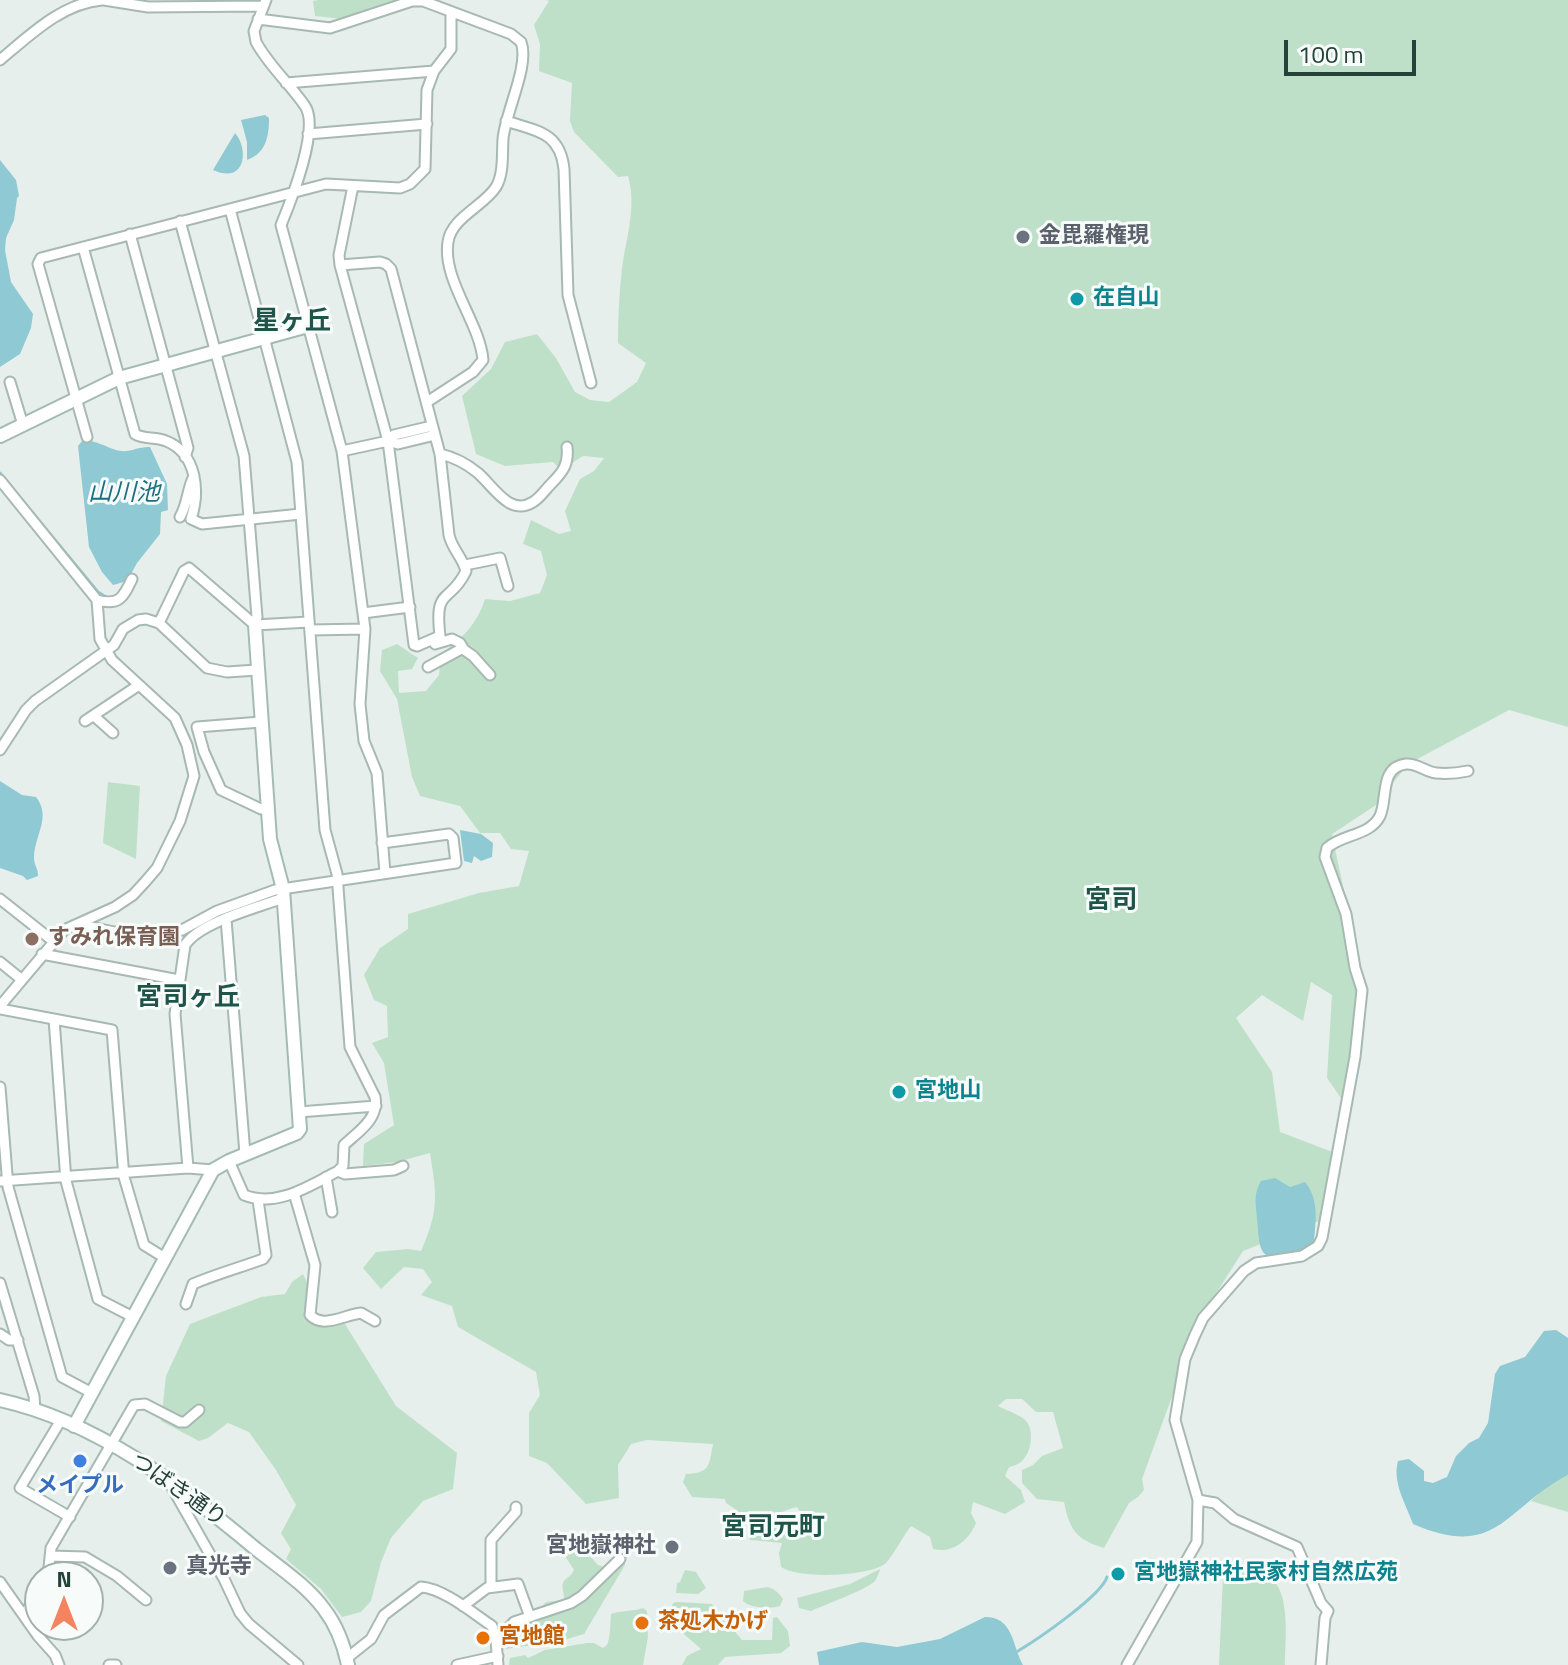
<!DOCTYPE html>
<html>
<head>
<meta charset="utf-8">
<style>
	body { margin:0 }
	#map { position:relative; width:1568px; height:1665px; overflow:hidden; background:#e6efeb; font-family:"Titillium Web",sans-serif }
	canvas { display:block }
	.north { position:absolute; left:24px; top:1561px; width:80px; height:80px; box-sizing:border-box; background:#f7fbf9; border:2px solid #a3b1ad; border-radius:50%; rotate:0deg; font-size:22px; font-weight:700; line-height:32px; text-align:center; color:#24423a }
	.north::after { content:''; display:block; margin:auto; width:28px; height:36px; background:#f4845f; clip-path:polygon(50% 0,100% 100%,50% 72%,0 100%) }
	.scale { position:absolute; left:1284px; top:40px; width:132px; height:36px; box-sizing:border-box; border:4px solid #24423a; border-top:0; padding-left:10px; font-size:24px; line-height:28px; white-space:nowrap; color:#24423a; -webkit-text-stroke:6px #f7fbf9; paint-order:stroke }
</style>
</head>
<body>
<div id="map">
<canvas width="1568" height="1665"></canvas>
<div class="north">N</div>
<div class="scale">100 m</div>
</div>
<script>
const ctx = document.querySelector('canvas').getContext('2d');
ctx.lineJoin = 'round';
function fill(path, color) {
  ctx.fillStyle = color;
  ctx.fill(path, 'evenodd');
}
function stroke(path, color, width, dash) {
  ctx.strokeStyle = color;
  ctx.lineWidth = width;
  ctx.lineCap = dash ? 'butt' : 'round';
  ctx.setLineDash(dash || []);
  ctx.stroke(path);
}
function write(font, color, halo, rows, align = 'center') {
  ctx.font = font + ' "Titillium Web","Noto Sans JP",sans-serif';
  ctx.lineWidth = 6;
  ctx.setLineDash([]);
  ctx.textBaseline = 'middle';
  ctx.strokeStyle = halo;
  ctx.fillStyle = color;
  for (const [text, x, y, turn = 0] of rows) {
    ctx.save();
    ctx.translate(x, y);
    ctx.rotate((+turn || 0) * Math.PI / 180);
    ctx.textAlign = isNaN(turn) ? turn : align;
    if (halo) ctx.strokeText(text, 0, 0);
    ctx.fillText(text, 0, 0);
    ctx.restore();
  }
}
const green = new Path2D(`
	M319,0H397L379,8L342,19L315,16L313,1Z
	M546,0H1568V727L1509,710L1408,764L1376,805L1332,834L1345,896L1361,1021L1345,1104L1327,1078L1332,995L1311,982L1303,1021L1262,995L1236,1018L1272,1072L1280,1132L1335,1153L1322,1220L1243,1251L1201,1317L1142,1479L1144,1490L1138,1497L1129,1503L1104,1548C1076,1539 1070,1531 1064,1502L1037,1499L1022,1483V1470L1033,1465L1042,1456L1063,1448L1053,1412H1036L1022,1399H1006L998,1406C1007,1411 1020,1414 1026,1421C1035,1431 1031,1454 1021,1462C1017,1465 1013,1466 1009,1467L1005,1476L1021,1490L1025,1502L1005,1514L973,1502L971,1513L976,1523C969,1540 953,1554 933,1549L930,1537L911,1526C904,1535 892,1557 886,1563C870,1577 797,1579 781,1567L779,1553L782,1543L750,1540L749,1535L767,1527L799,1524L804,1518L797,1507C777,1511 763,1527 741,1518L738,1511L726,1503L725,1499L692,1497L683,1482L686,1474C710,1473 709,1466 713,1444L647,1440L631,1444L618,1465L619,1498L586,1504L547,1463L529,1456V1413L540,1395L536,1372L458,1327L452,1306L421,1295L432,1282L423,1269L404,1267L381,1289L363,1268L376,1252L408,1249L421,1251C439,1210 437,1197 430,1153L397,1162L363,1166L364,1144L394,1125L384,1063L372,1043L388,1037L387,1006L374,1000L364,975L380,948L408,929V914L479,893L519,886L529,851L511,849L500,833H480L460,806L420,796L412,777L397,699L380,671L382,650L397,644L418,658L412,669L398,671L399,693L426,691L439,675L441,654C462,639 477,624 485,599L510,601L540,593L547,575L541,551L523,544L531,520L559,534L571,531L565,511L580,479L594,471L604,458L583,456L561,470L553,462L505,466L476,454L462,396L491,369L505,342L537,334L556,358L575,392L590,400L609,402L637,382L646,363L618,343C618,319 619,293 622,269C626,238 637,207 628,176L618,177L574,132L570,121L572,83L539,71L540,44L534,25L549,1Z
	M108,782L140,786L136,859L103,843Z
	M303,1274C313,1293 307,1304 311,1324H345L396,1406L457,1453L453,1489L423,1501L402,1525L391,1538L381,1562L371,1601L361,1612L342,1617L321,1589L286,1559L291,1549L281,1533L296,1505L276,1470L249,1432L228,1423L208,1438L199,1441L161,1421L166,1376L190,1324L261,1297L285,1294L292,1282Z
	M1568,1475V1512L1531,1501L1547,1486Z
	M564,1536L579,1544L598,1565L612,1569L625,1561V1565L584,1634L561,1641L506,1649L505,1637L513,1627L531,1618L546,1602L564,1600C565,1593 560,1586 564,1581C568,1576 572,1576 574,1570C568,1559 555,1547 564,1536Z
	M880,1569C880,1571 876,1580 875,1581C868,1589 824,1605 811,1611L799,1608L797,1598L850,1584Z
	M685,1570L696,1572L706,1588L698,1594L676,1593L677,1583L680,1582Z
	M1230,1571C1241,1571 1257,1571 1267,1576C1292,1587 1285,1643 1285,1665H1219L1223,1575Z
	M767,1587C775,1589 778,1592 783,1599L780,1606C771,1609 749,1608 743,1601L744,1591Z
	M677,1602L712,1604L742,1640H772L773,1618L777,1617L788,1631L790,1646L781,1653L725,1657L718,1665H682L687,1656L701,1649L670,1622L668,1617L673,1603Z
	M643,1608L647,1611L648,1637L643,1665H509L510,1658L525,1655L528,1658L545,1650L587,1643H594L603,1648L607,1645C611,1635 610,1624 611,1614C622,1610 631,1612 643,1608Z`);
const water = new Path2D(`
	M265,115L269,118C269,137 266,153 247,160V142L241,120Z
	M235,133C249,149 246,185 213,170Z
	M0,160L16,180L19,196L17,198L14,220L6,238L5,250L11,282L33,314L31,328L20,354L0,367Z
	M83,440C97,441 104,446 116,450C129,454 138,446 150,447L167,484L168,510L161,512L160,534L137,563L127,581L113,585L102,572L89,547L78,446Z
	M0,781L22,795L36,797C52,817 34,836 34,858C34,865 38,868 38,876L27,880L23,876L0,868Z
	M460,830L481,834L493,843L492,857L481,861L474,856L472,863L464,861Z
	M1275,1178L1290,1187L1305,1182C1319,1199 1316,1220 1314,1241C1308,1248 1301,1251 1292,1254C1256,1266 1260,1244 1257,1219C1256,1204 1253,1195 1261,1181Z
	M1556,1330L1568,1338V1475C1505,1507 1498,1561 1413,1524C1406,1504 1392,1483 1398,1461L1409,1459L1424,1471V1481L1433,1483L1447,1477L1456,1456L1469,1443L1479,1438L1488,1423L1495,1374L1500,1366L1525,1357L1544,1331Z
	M985,1617C1014,1617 1012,1646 1023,1665H819L817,1652L862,1642L897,1647L940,1639Z`);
const stream = new Path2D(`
	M0,473L12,488
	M22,500L98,592L109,599
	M1018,1651C1038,1639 1101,1596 1107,1577`);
const street = new Path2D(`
	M104,0L148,7L262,6
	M266,0L254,31L256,42C269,66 290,84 305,106C320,128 291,201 281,225L342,451L365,629L360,704L364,741L377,773L385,873
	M258,19L330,28L412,1H423L511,34L521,42C530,65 505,113 503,139C502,153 504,174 496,187C484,206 451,218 448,242C442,280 480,323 483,360L473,372L427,402
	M0,60C29,36 62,3 102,0
	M286,83L434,71
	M506,121C537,131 560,132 564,169L568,295L591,383
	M308,134L427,124
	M180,221L244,456L257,617L255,625
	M130,234L188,448L185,457
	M83,247L135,434C144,440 155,436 166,441C197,453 200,492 191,519L202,524L301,514
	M340,265L380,262L386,264L391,269L440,454L449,535C452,549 463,558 466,571C450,605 434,585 440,636L417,646L414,645L388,441L340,265L339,255L353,186
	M10,382L23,425
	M87,437L38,264L41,258L326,184L400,188L410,184L425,169L427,90L434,71L451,49V12
	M388,441L398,444L435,435
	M342,451L388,441L394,435L432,426
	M440,454C454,457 467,464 478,473C493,486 510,517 533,502C540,498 545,490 551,484C563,472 569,464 567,447
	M0,480L97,600L100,639L112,660L175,718L187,745L194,776L180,821L157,868L145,882L133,895L115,907L64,930L0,1006
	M180,517C188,503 187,489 194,476
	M465,565L500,558L508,586
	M97,600C119,606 123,598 132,579
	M363,613L410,607
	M159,623L184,571L189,568L255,625L309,622
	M310,630L365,629
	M463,649L473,656L490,675
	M428,667L463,648L460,643L452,639L435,644
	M94,716L113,733
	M85,721L139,685
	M261,722L197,727L204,752L221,790L261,809H268
	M0,750L26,710L35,701L114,645L123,629L138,620L146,619L159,623L207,668L227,672L257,670
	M0,899L53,941
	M226,919L245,1154
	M77,924L114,932L182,930L217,911L275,890L456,863L453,838L449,834L382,843
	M42,954L179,980
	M0,962L21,979
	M0,1009L112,1030L124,1177L144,1245L165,1258
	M54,1019L66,1181L98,1299L133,1317
	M0,1087L8,1187L62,1377L92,1393
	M299,1112L376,1106
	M229,1161L244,1195C277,1208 309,1186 338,1171L343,1166L344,1145C359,1131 379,1119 375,1097L350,1047L337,874L325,830L297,462L230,209
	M188,1168L175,1014L185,945C200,922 257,908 283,898
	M338,1171L345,1174L394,1170L403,1166
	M326,1177L332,1212
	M0,1181L188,1168L213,1170
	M294,1193L315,1265L310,1315C323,1329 344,1315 361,1313L375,1321
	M0,1283L34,1396L35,1410
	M186,1304L193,1284C216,1274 239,1268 263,1259L266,1255L258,1200
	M0,1334L9,1340H18
	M61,1420L20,1488L70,1517
	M170,1484L224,1579L240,1613L249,1624L298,1665
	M1198,1500L1215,1503L1234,1519L1297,1547L1321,1603L1328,1611L1325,1618L1321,1665
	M50,1556L85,1557L117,1576L146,1600
	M48,1577L51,1548L134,1405L145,1404L180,1422H185L199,1410
	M0,1582L38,1636L55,1655L59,1665
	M491,1587V1540L516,1512V1507
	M463,1606L487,1588L518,1584L530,1617
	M24,1614L40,1593
	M347,1658L371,1639L384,1615L421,1587C443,1588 474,1614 492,1626L496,1641
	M109,1665H116
	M457,1665L498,1656
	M498,1665L496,1641L514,1622L571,1603L582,1596L620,1559
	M1127,1665L1197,1542L1198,1500L1175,1420L1185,1359L1195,1335L1203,1318L1244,1271L1256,1263L1302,1256L1318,1246L1322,1238L1355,1057L1362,990L1355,968L1346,914L1325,857L1327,848C1342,834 1370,836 1380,816C1388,799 1379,767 1406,764C1417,763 1426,772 1436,773C1446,774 1458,773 1468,771`);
const secondary = new Path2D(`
	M0,436L119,378L308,326
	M0,1400C97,1421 182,1487 256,1549C280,1568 306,1585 324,1609C337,1626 344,1645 348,1665
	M74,1426L213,1170L229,1161L297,1133L300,1129L283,889L270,839L255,625`);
const markers = [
	[1023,237,8,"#6b7280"],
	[1077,299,8,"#0f9aa8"],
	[32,939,8,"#8d6e63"],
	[899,1092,8,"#0f9aa8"],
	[80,1461,8,"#3f7fe0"],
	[672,1547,8,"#6b7280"],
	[170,1568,8,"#6b7280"],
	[1118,1574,8,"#0f9aa8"],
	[642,1623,8,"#e8710a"],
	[483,1638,8,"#e8710a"]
];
const worshipNames = [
	["金毘羅権現",1039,237],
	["宮地嶽神社",656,1547,"right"],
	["真光寺",186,1568]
];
const cultureNames = [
	["在自山",1093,299],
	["宮地山",915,1092],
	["宮地嶽神社民家村自然広苑",1134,1574]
];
const educationNames = [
	["すみれ保育園",48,939]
];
const shopNames = [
	["メイプル",80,1487]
];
const streetNames = [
	["つばき通り",178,1491,35]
];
const foodNames = [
	["茶処木かげ",658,1623],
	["宮地館",499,1638]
];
const waterNames = [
	["山川池",124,494]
];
const quarterNames = [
	["星ヶ丘",292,323],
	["宮司",1111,902],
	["宮司ヶ丘",188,999],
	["宮司元町",773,1529]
];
fill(green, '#bfe0c8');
fill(water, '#8ec9d4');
stroke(stream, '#8ec9d4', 3);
stroke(street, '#a8b8b2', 13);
stroke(secondary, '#a4bbb3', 16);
stroke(street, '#fff', 9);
stroke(secondary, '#fff', 12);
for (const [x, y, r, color] of markers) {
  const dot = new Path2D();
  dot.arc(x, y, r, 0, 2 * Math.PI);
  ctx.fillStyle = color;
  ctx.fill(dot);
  stroke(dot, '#f7fbf9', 3);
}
write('bold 22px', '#5b616d', '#f7fbf9', worshipNames, 'left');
write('bold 22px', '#0d838f', '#f7fbf9', cultureNames, 'left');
write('bold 22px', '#785e54', '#f7fbf9', educationNames, 'left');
write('bold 22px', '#366cbe', '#f7fbf9', shopNames);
write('22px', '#24423a', '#f7fbf9', streetNames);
write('bold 22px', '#c56008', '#f7fbf9', foodNames, 'left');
write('italic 24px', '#1c6f80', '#f7fbf9', waterNames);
write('bold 26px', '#1f5548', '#f7fbf9', quarterNames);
</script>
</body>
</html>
